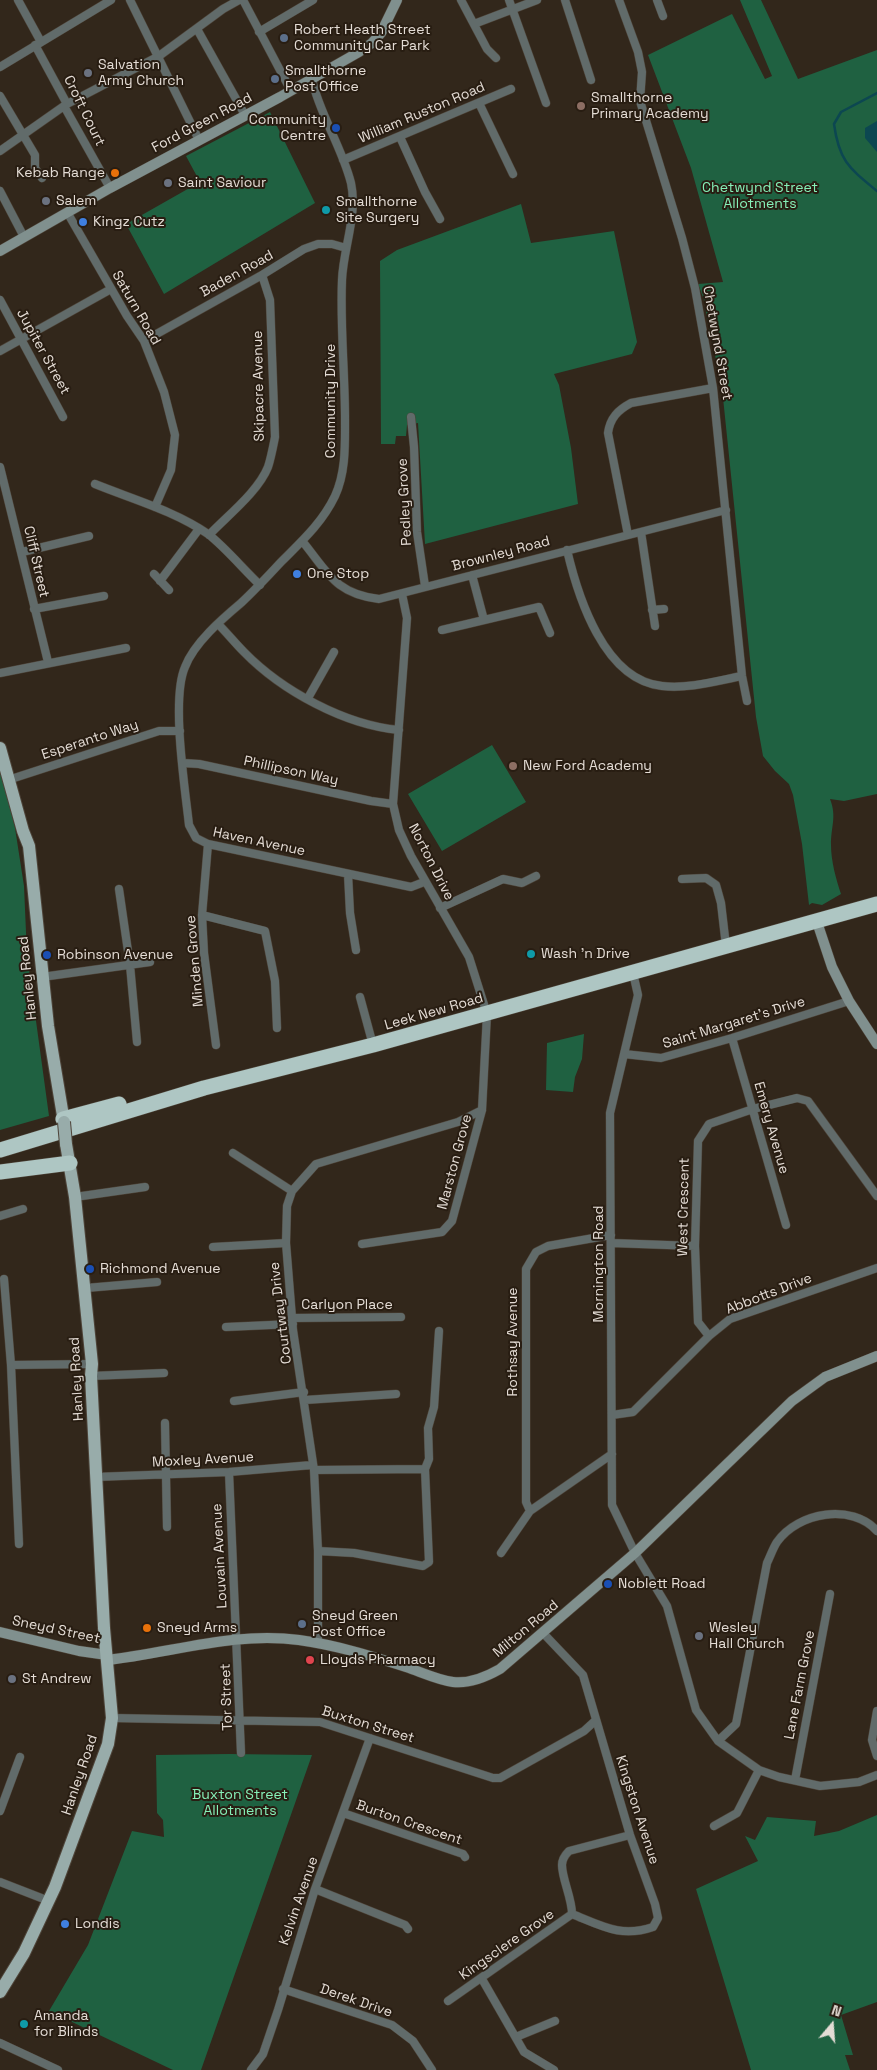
<!DOCTYPE html>
<html>
<head>
<meta charset="utf-8">
<style>
	body { margin:0 }
	#map { position:relative; width:877px; height:2070px; overflow:hidden; background:#32271b; font-family:"Space Grotesk",sans-serif }
	canvas { display:block }
	.north { position:absolute; left:807px; top:2000px; width:50px; height:50px; -webkit-text-stroke:4px #281d12; paint-order:stroke; rotate:18deg; font-size:14px; font-weight:700; line-height:20px; text-align:center; color:#e4dcd5 }
	.north::after { content:''; display:block; margin:auto; width:18px; height:22px; background:#e4dcd5; clip-path:polygon(50% 0,100% 100%,50% 72%,0 100%) }
</style>
</head>
<body>
<div id="map">
<canvas width="877" height="2070"></canvas>
<div class="north">N</div>
</div>
<script>
const ctx = document.querySelector('canvas').getContext('2d');
ctx.lineJoin = 'round';
function fill(path, color) {
  ctx.fillStyle = color;
  ctx.fill(path, 'evenodd');
}
function stroke(path, color, width, dash) {
  ctx.strokeStyle = color;
  ctx.lineWidth = width;
  ctx.lineCap = dash ? 'butt' : 'round';
  ctx.setLineDash(dash || []);
  ctx.stroke(path);
}
function write(font, color, halo, rows, align = 'center') {
  ctx.font = font + ' "Space Grotesk",sans-serif';
  ctx.lineWidth = 4;
  ctx.setLineDash([]);
  ctx.textBaseline = 'middle';
  ctx.strokeStyle = halo;
  ctx.fillStyle = color;
  for (const [text, x, y, turn = 0] of rows) {
    ctx.save();
    ctx.translate(x, y);
    ctx.rotate((+turn || 0) * Math.PI / 180);
    ctx.textAlign = isNaN(turn) ? turn : align;
    if (halo) ctx.strokeText(text, 0, 0);
    ctx.fillText(text, 0, 0);
    ctx.restore();
  }
}
const green = new Path2D(`
	M740,0H761L798,79L877,50V794L844,801L830,799C837,817 831,826 831,845C831,861 836,879 841,894L822,905L812,903L809,905L802,844L793,795L789,784L775,771L763,756L756,717L722,388L705,307L711,305H706L698,284L723,282L691,168L648,55L732,14L765,79L772,76Z
	M270,112L315,203L164,294L126,224L200,182L186,156Z
	M521,204L531,243L614,231L637,342L632,354L554,374L559,385L571,448L578,504L425,544L418,423L407,425L406,436H396L395,444H381L380,261L397,250Z
	M492,745L526,802L442,851L408,794Z
	M0,767L15,828L24,886L27,955L49,1116L0,1130Z
	M584,1034L582,1059L575,1077L573,1092L546,1090L547,1043Z
	M229,1754L312,1755L201,2070H173L49,2011L88,1945L132,1831L164,1837L163,1820L157,1813L156,1755Z
	M877,1815V2002L841,2015L853,2055H845L850,2070H751L696,1889L758,1861L745,1836L755,1840L767,1817L816,1821L814,1836L839,1831Z`);
const water = new Path2D(`
	M877,121V152L865,138V128Z`);
const stream = new Path2D(`
	M877,93L841,112L834,124C839,161 849,168 877,191`);
const street = new Path2D(`
	M18,0L41,42
	M130,0L199,140
	M243,0L291,91
	M461,0L487,49L496,58
	M509,0L546,103
	M565,0L591,80
	M619,0L638,52L642,72L640,101L682,238L695,288L713,388L742,676L747,701
	M657,0L663,16
	M474,24L537,0
	M197,29L245,115
	M259,32L313,0
	M35,45L67,104L64,106L110,188
	M0,67L111,0
	M312,80C320,115 342,147 351,183C358,215 343,249 342,280C340,326 345,373 345,419C345,445 346,472 335,496C322,523 302,541 281,562C268,576 255,590 241,603C222,619 194,643 185,667C171,699 185,788 189,825L196,838L208,844L411,887L424,882
	M0,96L35,155V168L42,178
	M479,103L513,174
	M67,104L159,56L223,9L239,0
	M400,137L425,192L440,219
	M0,151L64,106
	M343,160L511,89
	M0,191L24,237
	M67,212L127,316L144,341L164,392L175,435L171,470L155,507
	M0,300L63,417
	M144,341L262,275L304,249L318,244H332L346,248
	M0,351L111,289
	M411,417L414,447L417,532L425,586
	M0,467L48,662
	M95,484C132,499 175,511 208,534C225,547 244,570 260,585
	M641,532L655,626
	M209,535C227,516 258,492 268,467C271,458 273,447 275,437L270,300L262,275
	M628,535L608,433C610,418 618,410 631,403L713,388
	M303,542C328,573 336,594 379,599L726,510
	M567,550C578,597 604,680 662,686C689,689 716,681 742,676
	M22,552L89,536
	M154,574L169,590
	M472,575L484,620
	M160,581L199,529
	M34,609L104,596
	M652,610L664,609
	M218,624C227,633 235,643 244,652C282,691 345,725 399,730
	M442,630L539,607L550,633
	M0,673L126,648
	M308,698L334,652
	M183,763L199,764L371,801L393,804
	M8,780L159,731H180
	M208,844L202,915L204,953L216,1045
	M348,874L350,913L356,950
	M682,879L706,878L716,885L721,903L726,946
	M119,889L130,965L137,1042
	M440,908L503,879L522,883L536,876
	M202,915L265,931L275,981L277,1028
	M633,973L638,995L610,1113L612,1505L635,1553L667,1606L696,1710L718,1741L759,1770L779,1777L820,1786L859,1782L877,1775
	M42,977L150,962
	M360,997L373,1045
	M732,1038L786,1225
	M624,1054L661,1058L732,1038L849,1001
	M233,1153L292,1191
	M75,1197L145,1187
	M0,1216L23,1209
	M611,1243L695,1246
	M362,1244L442,1232L452,1221L482,1110L487,1014L469,957L411,856L399,830L393,804L407,618L402,594
	M213,1247L286,1243
	M4,1279L11,1365L19,1544
	M86,1288L157,1282
	M292,1318L401,1317
	M226,1327L293,1324
	M709,1336L698,1322L695,1246L698,1141L709,1124L753,1109L797,1098L808,1101L877,1196
	M11,1365L92,1364
	M91,1376L164,1373
	M305,1400L396,1394
	M234,1401L304,1392
	M612,1415L633,1412L709,1336L730,1319L877,1268
	M165,1423L167,1527
	M314,1470L425,1469
	M229,1472L241,1753
	M95,1477L229,1472L312,1465
	M530,1511L526,1502V1269L536,1252L548,1246L611,1235
	M318,1551L354,1553L423,1566L429,1562L425,1469L429,1459L428,1428L434,1407L439,1331
	M501,1553L530,1511L612,1454
	M543,1633L583,1675L630,1835L655,1904L658,1918L653,1927C621,1938 602,1926 572,1914
	M318,1643V1551L314,1470L293,1330L286,1243L287,1206L292,1191L316,1164L458,1122L482,1110
	M877,1711L872,1740L877,1756
	M112,1718L320,1722L493,1778H500L584,1731L596,1720
	M718,1741L736,1724L767,1563C770,1557 773,1548 777,1542C798,1512 852,1503 877,1531
	M795,1780L830,1594
	M0,1811L20,1757
	M343,1813L463,1854L465,1857
	M714,1826L737,1813L759,1770
	M0,1882L49,1901
	M315,1889L405,1925L408,1929
	M482,1979L524,2052L554,2070
	M283,1989L392,2025L413,2041L432,2070
	M448,2001L572,1914C572,1898 562,1879 562,1865C562,1859 565,1855 569,1851L630,1835
	M516,2037L555,2021
	M0,2043L58,2070
	M251,2070L263,2054L278,2010L315,1889L370,1738`);
const secondary = new Path2D(`
	M0,251L110,188L280,97L359,52L372,43L381,33L397,0
	M817,922L832,967L849,1001L877,1044
	M0,1632L79,1651L107,1655
	M107,1660C171,1653 235,1631 299,1640C336,1645 371,1656 406,1667C421,1672 438,1680 453,1682C470,1684 486,1677 500,1669L635,1553L792,1401L825,1377L877,1356`);
const primary = new Path2D(`
	M0,748L23,831L29,846L48,1026L64,1122
	M0,1992L24,1953L55,1887L108,1744L112,1718L104,1628L91,1376L92,1364L75,1197L66,1144`);
const highway = new Path2D(`
	M63,1119L119,1104
	M0,1150L204,1088L373,1045L877,904
	M0,1172L70,1163`);
const primaryBridge = new Path2D(`
	M64,1122L66,1144`);
const markers = [
	[284,38,5,"#5c6f8a"],
	[88,73,5,"#6b7280"],
	[275,79,5,"#5c6f8a"],
	[581,106,5,"#8d6e63"],
	[336,128,5,"#1a4fb4"],
	[115,173,5,"#e8710a"],
	[168,183,5,"#6b7280"],
	[46,201,5,"#6b7280"],
	[326,210,5,"#0f9aa8"],
	[83,222,5,"#3f7fe0"],
	[297,574,5,"#3f7fe0"],
	[513,766,5,"#8d6e63"],
	[531,954,5,"#0f9aa8"],
	[47,955,5,"#1a4fb4"],
	[90,1269,5,"#1a4fb4"],
	[608,1584,5,"#1a4fb4"],
	[302,1624,5,"#5c6f8a"],
	[147,1628,5,"#e8710a"],
	[699,1636,5,"#6b7280"],
	[310,1660,5,"#e0444e"],
	[12,1679,5,"#6b7280"],
	[65,1924,5,"#3f7fe0"],
	[24,2024,5,"#0f9aa8"]
];
const poiNames = [
	["Robert Heath Street",294,30],
	["Community Car Park",294,46],
	["Salvation",98,65],
	["Army Church",98,81],
	["Smallthorne",285,71],
	["Post Office",285,87],
	["Smallthorne",591,98],
	["Primary Academy",591,114],
	["Community",326,120,"right"],
	["Centre",326,136,"right"],
	["Kebab Range",105,173,"right"],
	["Saint Saviour",178,183],
	["Salem",56,201],
	["Smallthorne",336,202],
	["Site Surgery",336,218],
	["Kingz Cutz",93,222],
	["One Stop",307,574],
	["New Ford Academy",523,766],
	["Wash 'n Drive",541,954],
	["Robinson Avenue",57,955],
	["Richmond Avenue",100,1269],
	["Noblett Road",618,1584],
	["Sneyd Green",312,1616],
	["Post Office",312,1632],
	["Sneyd Arms",157,1628],
	["Wesley",709,1628],
	["Hall Church",709,1644],
	["Lloyds Pharmacy",320,1660],
	["St Andrew",22,1679],
	["Londis",75,1924],
	["Amanda",34,2016],
	["for Blinds",34,2032]
];
const streetNames = [
	["Croft Court",84,111,64],
	["William Ruston Road",422,113,-23],
	["Ford Green Road",202,123,-28],
	["Baden Road",237,274,-29],
	["Saturn Road",136,308,60],
	["Chetwynd Street",717,343,80],
	["Jupiter Street",43,352,61],
	["Skipacre Avenue",259,386,-91],
	["Community Drive",331,401,-90],
	["Pedley Grove",405,502,-93],
	["Brownley Road",501,554,-15],
	["Cliff Street",36,562,77],
	["Esperanto Way",90,740,-18],
	["Phillipson Way",291,771,12],
	["Haven Avenue",259,842,12],
	["Norton Drive",431,862,63],
	["Minden Grove",195,961,-95],
	["Hanley Road",28,978,-96],
	["Leek New Road",434,1012,-16],
	["Saint Margaret's Drive",734,1023,-17],
	["Emery Avenue",771,1128,74],
	["Marston Grove",455,1162,-75],
	["West Crescent",684,1207,-89],
	["Mornington Road",599,1264,-90],
	["Abbotts Drive",769,1294,-21],
	["Carlyon Place",347,1305],
	["Courtway Drive",281,1313,-97],
	["Rothsay Avenue",513,1342,-90],
	["Hanley Road",77,1379,-93],
	["Moxley Avenue",203,1460,-3],
	["Louvain Avenue",220,1556,-93],
	["Milton Road",526,1629,-40],
	["Sneyd Street",56,1630,12],
	["Lane Farm Grove",800,1685,-79],
	["Tor Street",227,1697,-92],
	["Buxton Street",368,1725,17],
	["Hanley Road",80,1775,-71],
	["Kingston Avenue",637,1810,72],
	["Burton Crescent",409,1823,19],
	["Kelvin Avenue",299,1901,-71],
	["Kingsclere Grove",507,1945,-35],
	["Derek Drive",356,2001,19]
];
const parkNames = [
	["Chetwynd Street",760,188],
	["Allotments",760,204],
	["Buxton Street",240,1795],
	["Allotments",240,1811]
];
fill(green, '#1f6141');
fill(water, '#0c4751');
stroke(stream, '#0c4751', 2.5);
stroke(street, '#4e4439', 9);
stroke(secondary, '#4e4439', 11);
stroke(primary, '#4e4439', 14);
stroke(highway, '#4e4439', 16);
stroke(street, '#616b6a', 8);
stroke(secondary, '#80908e', 10);
stroke(primary, '#98acaa', 12);
stroke(highway, '#aec6c3', 15);
stroke(primaryBridge, '#4e4439', 14, []);
stroke(primaryBridge, '#98acaa', 12);
for (const [x, y, r, color] of markers) {
  const dot = new Path2D();
  dot.arc(x, y, r, 0, 2 * Math.PI);
  ctx.fillStyle = color;
  ctx.fill(dot);
  stroke(dot, '#281d12', 2);
}
write('14px', '#e4dcd5', '#281d12', poiNames, 'left');
write('14px', '#e4dcd5', '#281d12', streetNames);
write('14px', '#86f0b8', '#281d12', parkNames);
</script>
</body>
</html>
